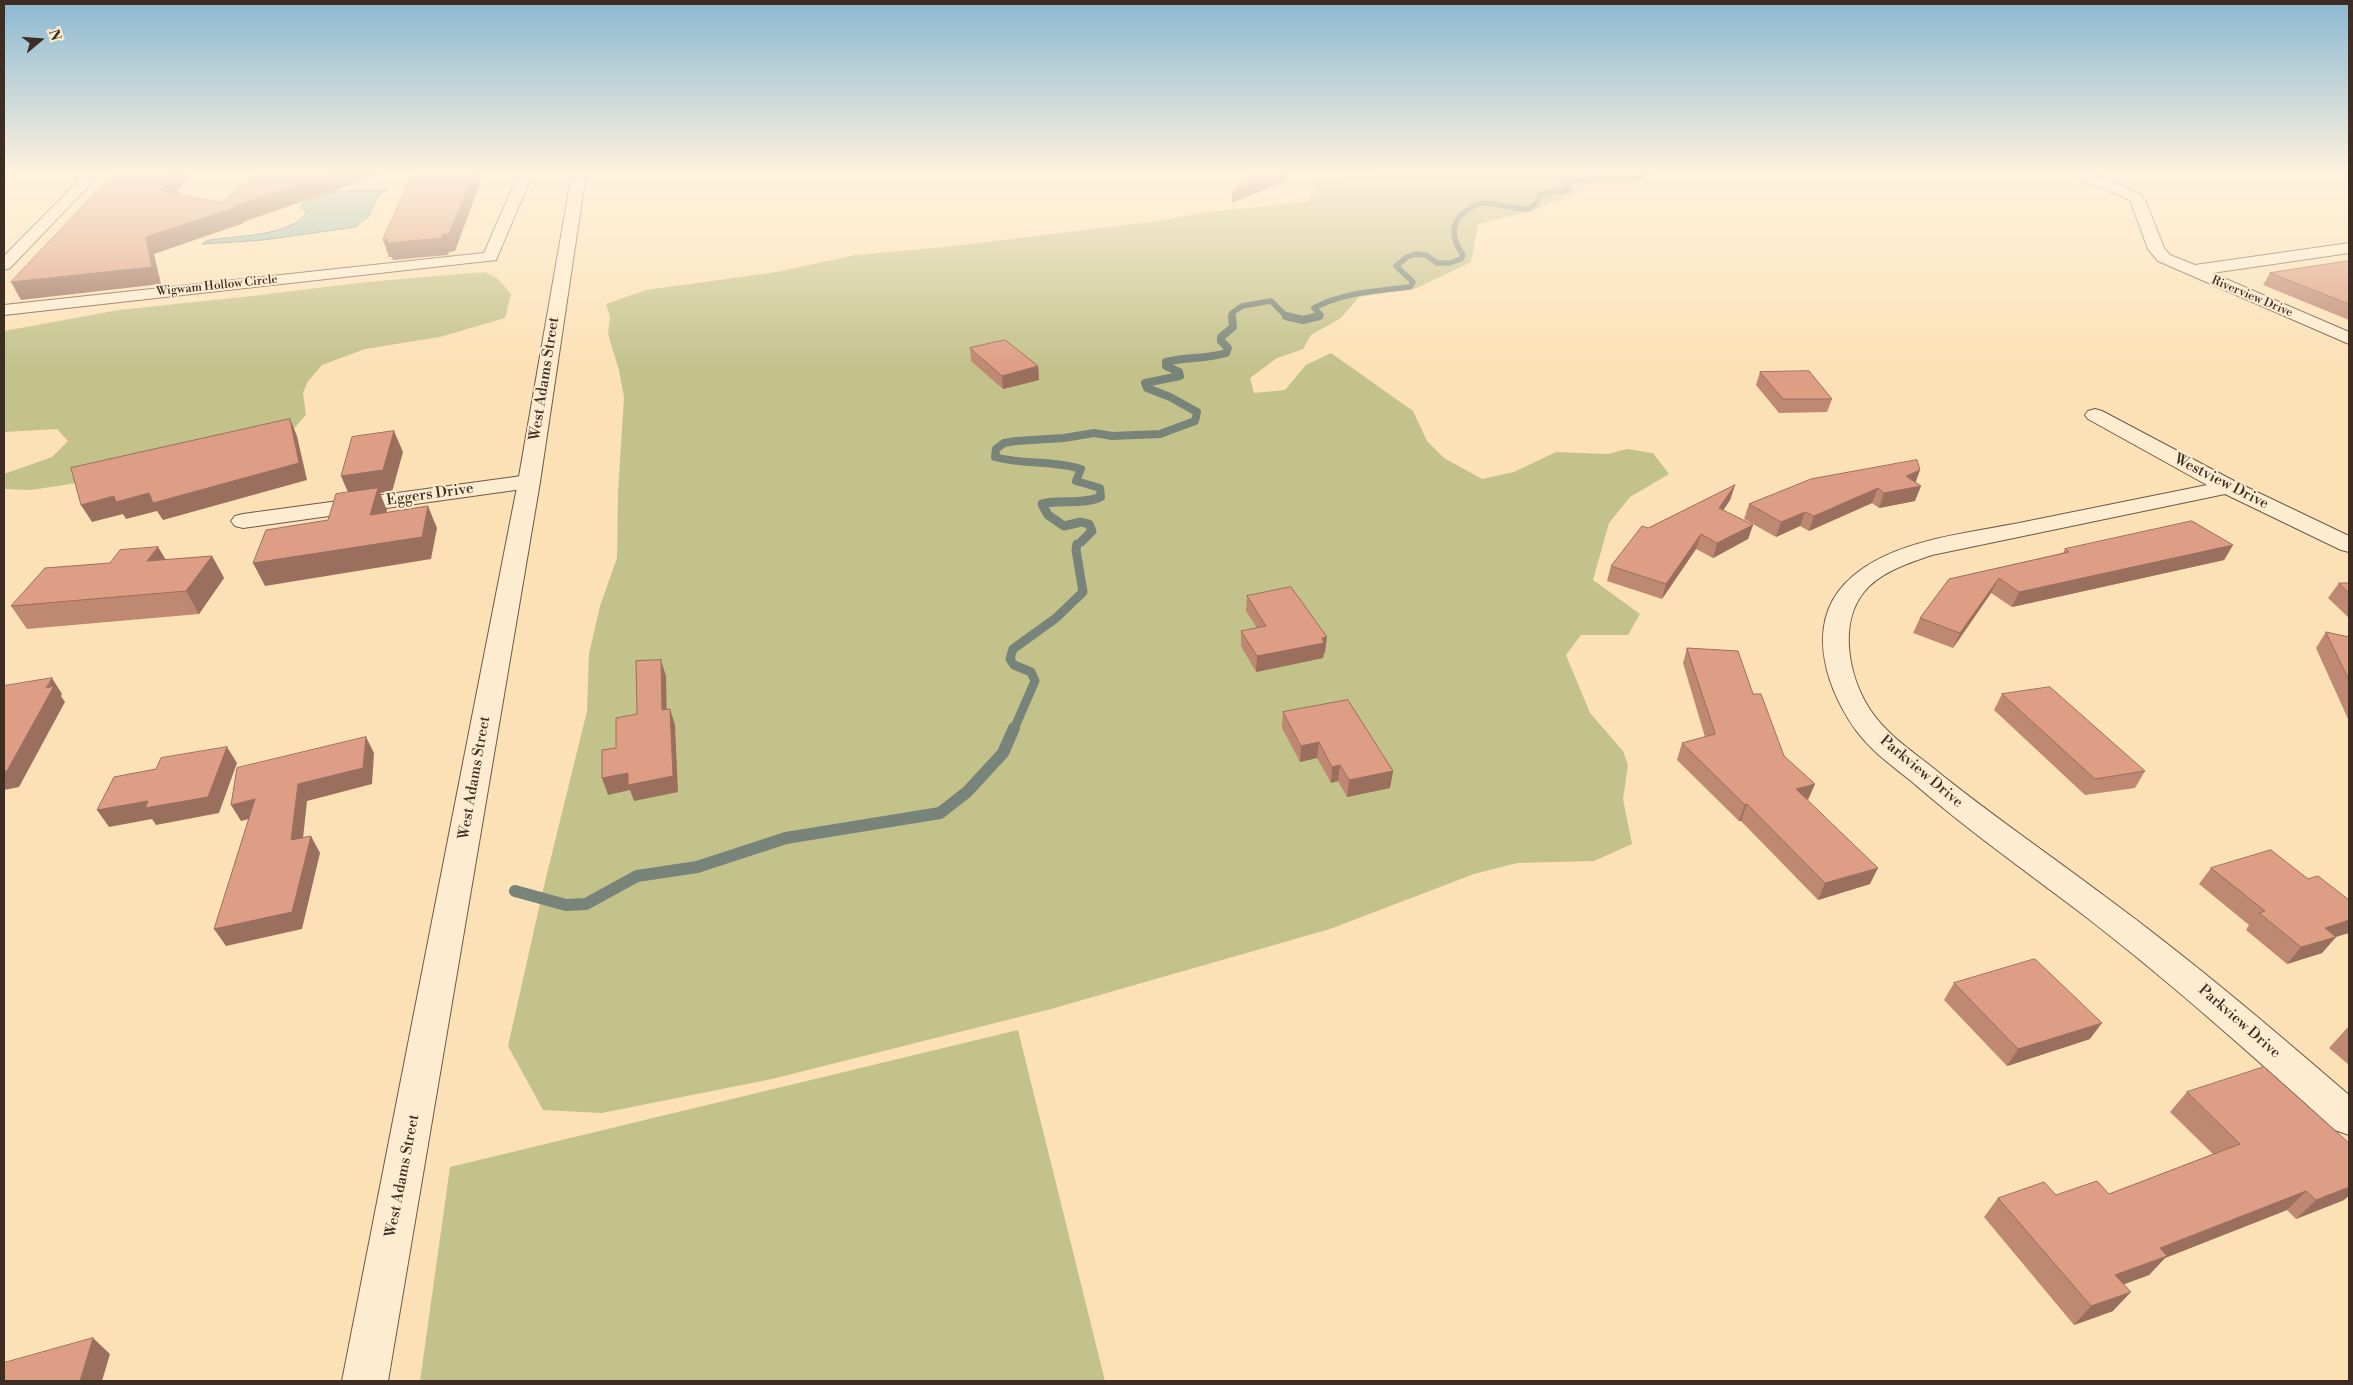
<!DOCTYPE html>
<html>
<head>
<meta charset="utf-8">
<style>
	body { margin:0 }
	#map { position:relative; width:2353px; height:1385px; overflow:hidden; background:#fce1b6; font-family:"Libre Bodoni",serif }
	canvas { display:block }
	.frame { position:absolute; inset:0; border:5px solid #3d2d23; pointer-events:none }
	.north { position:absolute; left:15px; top:15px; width:50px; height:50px; -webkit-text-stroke:4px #fdecd0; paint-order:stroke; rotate:72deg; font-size:14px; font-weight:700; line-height:20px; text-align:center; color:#3d2d23 }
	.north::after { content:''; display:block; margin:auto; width:18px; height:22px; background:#3d2d23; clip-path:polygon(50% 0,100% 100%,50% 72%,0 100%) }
</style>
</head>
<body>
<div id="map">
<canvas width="2353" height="1385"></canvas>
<div class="frame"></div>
<div class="north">N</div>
</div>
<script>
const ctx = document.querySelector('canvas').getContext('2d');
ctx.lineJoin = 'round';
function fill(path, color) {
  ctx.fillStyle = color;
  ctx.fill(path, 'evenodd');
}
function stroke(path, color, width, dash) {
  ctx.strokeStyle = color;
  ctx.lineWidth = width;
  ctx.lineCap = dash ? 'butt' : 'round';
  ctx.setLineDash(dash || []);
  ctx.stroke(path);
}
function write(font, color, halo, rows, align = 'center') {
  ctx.font = font + ' "Libre Bodoni",serif';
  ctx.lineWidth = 4;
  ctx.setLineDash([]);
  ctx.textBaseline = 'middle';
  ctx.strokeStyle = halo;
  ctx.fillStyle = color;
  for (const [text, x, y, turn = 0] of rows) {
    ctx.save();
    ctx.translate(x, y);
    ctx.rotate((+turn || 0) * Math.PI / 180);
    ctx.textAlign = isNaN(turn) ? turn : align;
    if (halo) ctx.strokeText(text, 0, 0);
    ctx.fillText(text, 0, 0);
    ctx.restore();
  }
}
const green = new Path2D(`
	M1402,173H1661L1634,183L1596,185L1532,211L1478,224L1471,262L1417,288L1359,297L1341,318L1311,335L1303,349L1277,358L1250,378L1254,393L1285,390L1306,365L1331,353L1413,411L1427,441L1444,458L1482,479L1514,472L1556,452L1608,454L1627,449L1653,453L1669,474L1630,497L1609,523L1593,580L1640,614L1628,635H1581L1566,655L1590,713L1623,751L1628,765L1623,799L1632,844L1594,861L1517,863L1474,874L1330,929L1051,1009L772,1079L602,1113L543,1110L508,1046L543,890L587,711L589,654L600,606L617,558L618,493L624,397L619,370L608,334L610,317L606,304L646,290L777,272L855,255L945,247L1152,222L1206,212L1306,202L1317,191L1310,183L1322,179Z
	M485,272L497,278L511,294L505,318L440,337L365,349L322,365L308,381L303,393L306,415L289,434L77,483L31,490L4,489V474L52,457L68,441L57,429L4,432V331L119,310L252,296L367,282Z
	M1018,1030L1105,1381H420L450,1167Z`);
const water = new Path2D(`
	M387,190L378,196L369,216L355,227L263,240L202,244L209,240C235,236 293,236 307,212L300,207L302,204C323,186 361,192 387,190Z`);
const streamFar3 = new Path2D(`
	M1232,318V313L1242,306L1271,301L1288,318
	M1317,318L1321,315L1314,308C1344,292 1377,291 1410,287L1413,282L1396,266L1407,257L1416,254L1426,255L1437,263H1450L1461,259L1463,255C1451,238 1449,221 1469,209C1473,206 1477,203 1483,203C1498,203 1513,209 1529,209L1537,202L1540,194L1569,190L1566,184L1568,182L1591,179H1639L1645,173`);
const streamFar2 = new Path2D(`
	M1286,316L1303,320L1319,316
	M1095,499L1101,497L1100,488L1076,481L1081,469C1053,460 1023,465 995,457L996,449L1004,443L1016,441L1064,438L1094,433L1112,436L1160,434L1195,421L1197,412L1170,397L1147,388L1145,383L1180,376L1179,372L1166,366V362C1186,357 1206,359 1226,353L1228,348L1221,341V337L1233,327L1232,316`);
const streamFar1 = new Path2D(`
	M1081,542L1092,531L1089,524L1081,522L1064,526L1048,515L1042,504C1060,499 1080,505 1098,498
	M1014,729L1035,681L1031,672L1014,665L1010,659L1013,649L1056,618L1083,592L1076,550L1077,544`);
const stream = new Path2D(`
	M515,891L566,905L586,904L637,876L697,867L786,838L940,813L967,792L1003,753L1014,728`);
const minor = new Path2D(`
	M86,173H101L10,268L4,270V256Z
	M519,173H533L496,260L4,315V305L484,253Z
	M2073,173H2092L2140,194L2146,202L2164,248L2170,255L2195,265L2349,243V253L2212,273L2349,332V344L2158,261L2148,249L2130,200L2075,176Z
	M2095,409L2102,411L2236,482L2349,536V552L2341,550L2225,494L1932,555C1909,563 1880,572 1864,592C1838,624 1849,676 1869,708C1885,733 1909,749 1932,767C1987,812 2046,852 2103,895C2189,958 2269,1026 2349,1095V1135L2335,1130C2251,1054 2167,979 2077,910C2021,868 1964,827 1911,781C1891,765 1870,750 1855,729C1824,684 1803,618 1853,576C1896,539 1970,533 2024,522C2085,510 2146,497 2207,485L2088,419L2085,415L2088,411Z
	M529,475L537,477L540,482L537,487L243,528L235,526L231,521L235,516L243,514Z`);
const tertiary = new Path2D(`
	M572,173H586L540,482L388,1381H342L518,482Z`);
const wall = new Path2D(`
	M2349,261V320L2263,285L2270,273Z
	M970,348L1038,366L1039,380L1003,389L971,361Z
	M1760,372L1832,399L1827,412L1779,413L1756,385Z
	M1915,483V501L1879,508L1872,503L1809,531L1800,526L1776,537L1744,519L1749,504Z
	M1735,485L1730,500L1723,510L1753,525L1748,539L1713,558L1696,549L1662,599L1607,581L1611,566L1648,528Z
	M2233,545L2224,560L2012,607L1991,593L1953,648L1913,633L1920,618L1949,579L2063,553L2065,549Z
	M158,547L166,560L212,556L224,578L199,614L27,629L11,606L110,563Z
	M2339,583H2349V618L2328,598Z
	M1247,596L1325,653H1324L1323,658L1256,672L1241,646V631L1257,628L1246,611Z
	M2326,632L2349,637V721L2316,648Z
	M1687,648L1753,694L1784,756L1807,800L1870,884L1818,900L1741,821H1739L1677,760L1682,743L1705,737L1683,663Z
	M2002,694L2145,771L2135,788L2085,795L1994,710Z
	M1283,712L1393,771L1390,788L1347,797L1338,781L1331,783L1317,758L1300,762L1282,728Z
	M2211,868L2336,937L2322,953L2287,964L2246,930L2249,925L2199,884Z
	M1954,983L2090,1039L2007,1066L1944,1000Z
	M2349,1026V1065L2329,1048Z
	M2187,1092L2344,1200L2296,1219L2287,1210L2165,1258L2149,1275L2124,1284L2113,1311L2074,1325L1984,1217L1998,1198L2056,1195L2109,1194L2213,1154L2170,1112Z`);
const shadedWall = new Path2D(`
	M4,173H5L8,179L4,183Z
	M173,173H191L168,206L160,190Z
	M333,173H385L243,222L244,223L154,254L161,284L21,300L11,282L146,237L234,206Z
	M472,173H479L481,181L455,251L449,252L448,255L393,260L392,257H389L383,240L443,234Z
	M1282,173H1291L1286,181L1232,203V193Z
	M1038,366L1039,380L1003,389L1002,376Z
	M290,419L297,436L307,480L163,520L157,511L126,519L123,514L92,522L81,505Z
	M394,431L403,452L392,492L380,493L387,510L380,537L350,497L341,476Z
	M1920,470L1915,484L1921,486L1915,501L1879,508L1884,493L1906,476Z
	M1735,485L1730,500L1715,523L1719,508Z
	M1878,488L1872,503L1809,531L1814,516Z
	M428,506L437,528L431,559L265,586L253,563Z
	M1805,512L1800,526L1776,537L1781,522Z
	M1753,525L1748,539L1713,558L1717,543Z
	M1701,534L1696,549L1662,599L1666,584Z
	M2233,545L2224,560L2012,607L2019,592Z
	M158,547L171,569L147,561Z
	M212,556L224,578L199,614L186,591Z
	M1999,578L1991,593L1953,648L1960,633Z
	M1327,637L1325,653H1324L1323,658L1256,672L1257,656Z
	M661,660L666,676L667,726L662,710Z
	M52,678L62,694L61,696L65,702L19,787L4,790V771Z
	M670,709L675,725L678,792L634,801L630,790L608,795L602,778Z
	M366,737L374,753L372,784L307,801L301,857L291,840L298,784Z
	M1319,742L1317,758L1300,762L1301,746Z
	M227,747L237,763L219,813L156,825L152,819L109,827L97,810Z
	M1340,765L1338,781L1331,783L1332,767Z
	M1393,771L1390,788L1347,797L1349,780Z
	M1815,784L1808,800L1796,789Z
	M255,799L265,815L241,821L231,805Z
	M1747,804L1741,821H1739L1745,805Z
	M311,836L320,853L302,929L226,946L214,929Z
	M1878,868L1870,884L1818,900L1825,883Z
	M2349,920V933L2336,937L2322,953L2287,964L2301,947L2325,928Z
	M2102,1023L2090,1039L2007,1066L2018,1049Z
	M2349,1187V1196L2344,1200L2296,1219L2316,1200Z
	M2306,1191L2287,1210L2165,1258L2149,1275L2098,1294L2115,1275L2160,1248Z
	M2131,1292L2113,1311L2074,1325L2091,1306Z
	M93,1338L110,1354L102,1381H80Z`);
const building = new Path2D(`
	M114,173H173L160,190L221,203L257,173H333L234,206L237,207L146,237L152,267L11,282Z
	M413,173H473L449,234H443L442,238L387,243L388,239L383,240Z
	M1250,173H1282L1232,193Z
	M2349,261V304L2270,273Z
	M1005,340L1038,366L1002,376L970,348Z
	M1809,371L1832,399H1783L1760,372Z
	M290,419L299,463L153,503L149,493L116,502L114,496L81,505L71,468Z
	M394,431L383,470L341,476L352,437Z
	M1917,460L1920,470L1906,476L1921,486L1884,493L1878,488L1814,516L1805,512L1781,522L1749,504L1811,479Z
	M1735,485L1719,508L1753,525L1717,543L1701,534L1666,584L1611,566L1642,526L1648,528Z
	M378,488L370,515L428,506L422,537L253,563L266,530L328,520L336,494Z
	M2192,521L2233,545L2019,592L1999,578L1960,633L1920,618L1949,579L2069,552L2065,549Z
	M158,547L147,561L212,556L186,591L11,606L45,568L110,563L120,550Z
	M2339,583H2349V593Z
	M1291,587L1327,637L1322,638L1324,643L1257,656L1241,631L1266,626L1247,596Z
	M2326,632L2349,637V680Z
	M1687,648L1738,651L1753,694H1761L1784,756L1815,784L1796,789L1878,868L1825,883L1747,804L1745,805L1682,743L1715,734Z
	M661,660L662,710L670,709L673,776L628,785V773L602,778V750L616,748V718L637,714L636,661Z
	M52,678L46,688L54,686L7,771H4V686Z
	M2050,687L2145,771L2095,779L2002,694Z
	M1348,700L1393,771L1349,780L1340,765L1332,767L1319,742L1301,746L1283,712Z
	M366,737L363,768L298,784L291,840L311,836L292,912L214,929L255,799L231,805L237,768Z
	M227,747L208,797L145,808L148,801L97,810L114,777L156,769L161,758Z
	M2271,850L2308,879L2318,876L2349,900V920L2325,928L2336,937L2301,947L2259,913L2265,911L2211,868Z
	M2035,959L2102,1023L2018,1049L1954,983Z
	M2264,1067L2349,1143V1187L2316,1200L2306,1191L2160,1248L2167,1256L2115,1275L2131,1292L2091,1306L1998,1198L2044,1182L2056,1195L2097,1181L2109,1194L2240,1144L2187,1092Z
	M93,1338L80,1381H4V1363Z`);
const farStreetnames = [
	["Wigwam Hollow Circle",217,286,-6],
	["Riverview Drive",2252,297,23]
];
const streetNames = [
	["West Adams Street",545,379,-81],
	["Westview Drive",2221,482,27],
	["Eggers Drive",430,495,-8],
	["Parkview Drive",1921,772,40],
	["West Adams Street",475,778,-80],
	["Parkview Drive",2239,1022,41],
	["West Adams Street",403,1176,-79]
];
fill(green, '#c3c28b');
fill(water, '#9fbdb2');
stroke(water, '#788379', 1);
stroke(streamFar3, '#788379', 5.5);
stroke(streamFar2, '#788379', 8);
stroke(streamFar1, '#788379', 9);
stroke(stream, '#788379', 12);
stroke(minor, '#6d5a48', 2);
stroke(tertiary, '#6d5a48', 2);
fill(minor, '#fdecd0');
fill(tertiary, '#fdecd0');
fill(wall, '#be8872');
fill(shadedWall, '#9b6f5d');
fill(building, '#dd9e85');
stroke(building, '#9b6f5d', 1);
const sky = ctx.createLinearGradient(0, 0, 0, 367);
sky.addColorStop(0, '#8bb8d2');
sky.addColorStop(0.47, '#fef2de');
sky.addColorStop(1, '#fef2de00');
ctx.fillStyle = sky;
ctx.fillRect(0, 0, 2353, 367);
write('12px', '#3d2d23', '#fdecd0', farStreetnames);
write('15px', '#3d2d23', '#fdecd0', streetNames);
</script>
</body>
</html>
